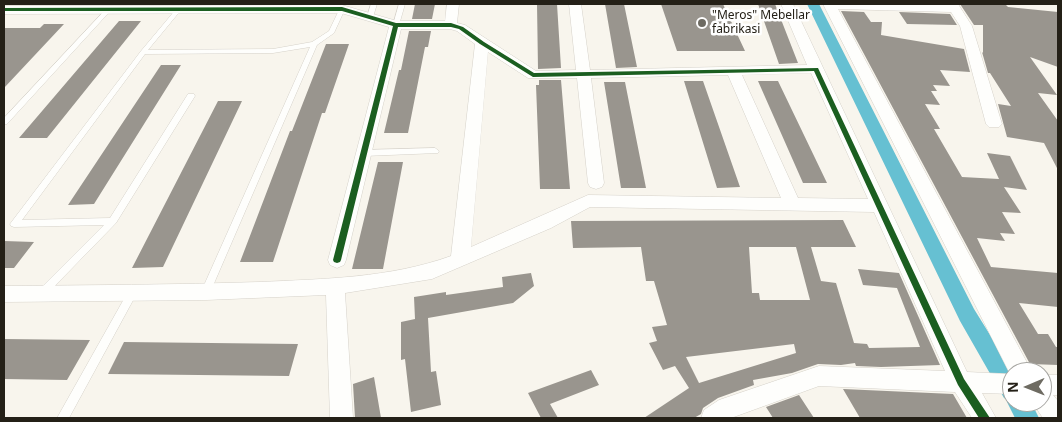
<!DOCTYPE html>
<html>
<head>
<meta charset="utf-8">
<style>
	body { margin:0 }
	#map { position:relative; width:1062px; height:422px; overflow:hidden; background:#f8f5ed; font-family:"Noto Sans",sans-serif }
	canvas { display:block }
	.frame { position:absolute; inset:0; border:5px solid #242017; pointer-events:none }
	.north { position:absolute; left:1002px; top:362px; width:50px; height:50px; box-sizing:border-box; background:#fff; border:1px solid #a7a6a2; border-radius:50%; rotate:269deg; font-size:14px; font-weight:700; line-height:20px; text-align:center; color:#242017 }
	.north::after { content:''; display:block; margin:auto; width:18px; height:22px; background:#6e6b62; clip-path:polygon(50% 0,100% 100%,50% 72%,0 100%) }
</style>
</head>
<body>
<div id="map">
<canvas width="1062" height="422"></canvas>
<div class="frame"></div>
<div class="north">N</div>
</div>
<script>
const ctx = document.querySelector('canvas').getContext('2d');
ctx.lineJoin = 'round';
function fill(path, color) {
  ctx.fillStyle = color;
  ctx.fill(path, 'evenodd');
}
function stroke(path, color, width, dash) {
  ctx.strokeStyle = color;
  ctx.lineWidth = width;
  ctx.lineCap = dash ? 'butt' : 'round';
  ctx.setLineDash(dash || []);
  ctx.stroke(path);
}
function write(font, color, halo, rows, align = 'center') {
  ctx.font = font + ' "Noto Sans",sans-serif';
  ctx.lineWidth = 5;
  ctx.setLineDash([]);
  ctx.textBaseline = 'middle';
  ctx.strokeStyle = halo;
  ctx.fillStyle = color;
  for (const [text, x, y, turn = 0] of rows) {
    ctx.save();
    ctx.translate(x, y);
    ctx.rotate((+turn || 0) * Math.PI / 180);
    ctx.textAlign = isNaN(turn) ? turn : align;
    if (halo) ctx.strokeText(text, 0, 0);
    ctx.fillText(text, 0, 0);
    ctx.restore();
  }
}
const canal = new Path2D(`
	M807,4H819L974,309L1013,372L1012,402H1031L1039,418H1015L1007,402L1008,400L1004,398L960,321Z`);
const building = new Path2D(`
	M415,4H435L432,19H412Z
	M537,4H557L561,68L538,69Z
	M605,4H624L637,67L616,68Z
	M661,4H723L745,51H677Z
	M758,4H775L798,63L779,64Z
	M960,4H996L1006,5L1008,7L1058,12V67L1030,57L1057,95L1038,93L1058,121V170L1044,143L1007,137L998,104L1011,106L990,73H988L982,52L983,53V25H974Z
	M841,11L864,12L871,22H882L881,35L964,49L970,72L940,70L950,86L933,85L937,91H931L940,105L925,104L940,129H934L962,177L999,179L987,153L1010,156L1027,190L1004,187L1021,213L1002,212L1015,234L1000,233L1005,241L977,238L991,267L1058,273V307L1019,303L1038,334H1048L1056,347H1058V365L1030,364Z
	M899,12L950,14L957,25L907,24Z
	M119,21H141L47,138H19Z
	M44,24H64L4,88V28H40Z
	M409,31H431L428,47H425L408,133H384L399,70H401Z
	M326,44H349L325,113H322L273,262H240L290,131H292Z
	M161,65H181L94,204L68,205Z
	M539,80H561L570,189H540L536,85H539Z
	M684,81H703L740,187L717,188Z
	M758,81H778L827,183H803Z
	M604,82H625L646,188H621Z
	M218,101H242L163,267L132,268Z
	M378,162H403L383,269H352Z
	M843,220L856,247H811L821,281L836,283L854,343L867,344L869,348L920,347L897,288L863,285L858,269L899,273L940,365L881,367L856,366L855,363L841,365L818,364L792,373L753,380L754,385L718,398L703,408L701,414L694,418H644L689,388L675,366L663,370L649,343L657,341L652,327L667,325L654,281H646L641,247L573,248L571,221ZM749,247H796L810,300H760L759,293H752ZM794,344L796,353L699,383L686,357Z
	M4,241L34,242L14,268H4Z
	M531,273L534,286L513,303L428,318L431,372L436,371L441,405L411,412L405,359L401,360V322L415,319L414,297L446,292V295L503,287L502,277Z
	M4,339L90,340L67,380L4,379Z
	M124,342L298,344L289,376L108,374Z
	M591,370L599,385L550,404L558,418H541L528,393Z
	M374,377L381,418H355L353,384Z
	M843,389L953,394L967,418H860Z
	M799,395L814,418H773L766,407Z`);
const service = new Path2D(`
	M371,4H377L373,17L370,19L367,17Z
	M399,4H405L399,25L396,27L393,25Z
	M179,7L182,9L181,10L148,50L273,49L312,42L329,31L340,8L345,9L334,33L317,45L209,295L206,296L203,295L201,292L310,47L273,53L145,54L22,220L110,218L188,94H194L195,96L116,223L45,296L42,297L39,296L37,293L39,290L104,225L14,227L11,226L10,224L141,51L177,8Z
	M107,8L112,9L7,124H4V118Z
	M435,148L439,151L438,153L364,156L360,153L364,150Z
	M132,289L135,290L137,293L69,418H57L129,290Z`);
const minor = new Path2D(`
	M447,4H459L457,23L465,25L536,71L576,70L569,4H581L590,70L807,65L781,4H793L967,372L1010,374L823,4H958L972,26L1002,124L999,127H989L986,124L960,26L951,12L838,9L1032,372H1012V394L982,393L996,418H972L955,392L819,386L731,418H701L704,410L719,400L819,366L945,371L874,212L590,207L551,228L432,279L345,293L353,418H330L326,295L206,300L4,302V286C89,285 174,285 259,282C324,279 390,278 451,256L475,44L457,31L450,29H401L346,260L344,265L337,268L330,265L328,260L389,27L341,13L4,14V6L342,5L397,21H445ZM488,52L528,78H577L588,183L590,187L596,189L602,187L604,183L591,78L728,75L781,198L588,195L471,247ZM811,73L868,199L798,198L742,75Z
	M1042,375H1058V395H1053L1058,401V418H1043L1032,402H1042Z`);
const cycleway = new Path2D(`
	M342,7L396,23H451L463,27L484,42L534,73L818,68L964,379L990,418H979L958,385L814,71L533,77L480,44L459,29L451,27H398L341,260L340,262L337,263L334,262L333,260L393,26L342,11H4V8Z`);
const markers = [
	[702,23,5,"#6e6b62"]
];
const farPoinames = [
	["\"Meros\" Mebellar",712,16],
	["fabrikasi",712,30]
];
fill(canal, '#66c0d2');
fill(building, '#99958e');
stroke(service, '#d5d1c9', 1);
stroke(minor, '#d5d1c9', 1);
fill(service, '#fefefc');
fill(minor, '#fefefc');
fill(cycleway, '#1b5e20');
for (const [x, y, r, color] of markers) {
  const dot = new Path2D();
  dot.arc(x, y, r, 0, 2 * Math.PI);
  ctx.fillStyle = color;
  ctx.fill(dot);
  stroke(dot, '#fff', 2);
}
write('12px', '#242017', '#fff', farPoinames, 'left');
</script>
</body>
</html>
